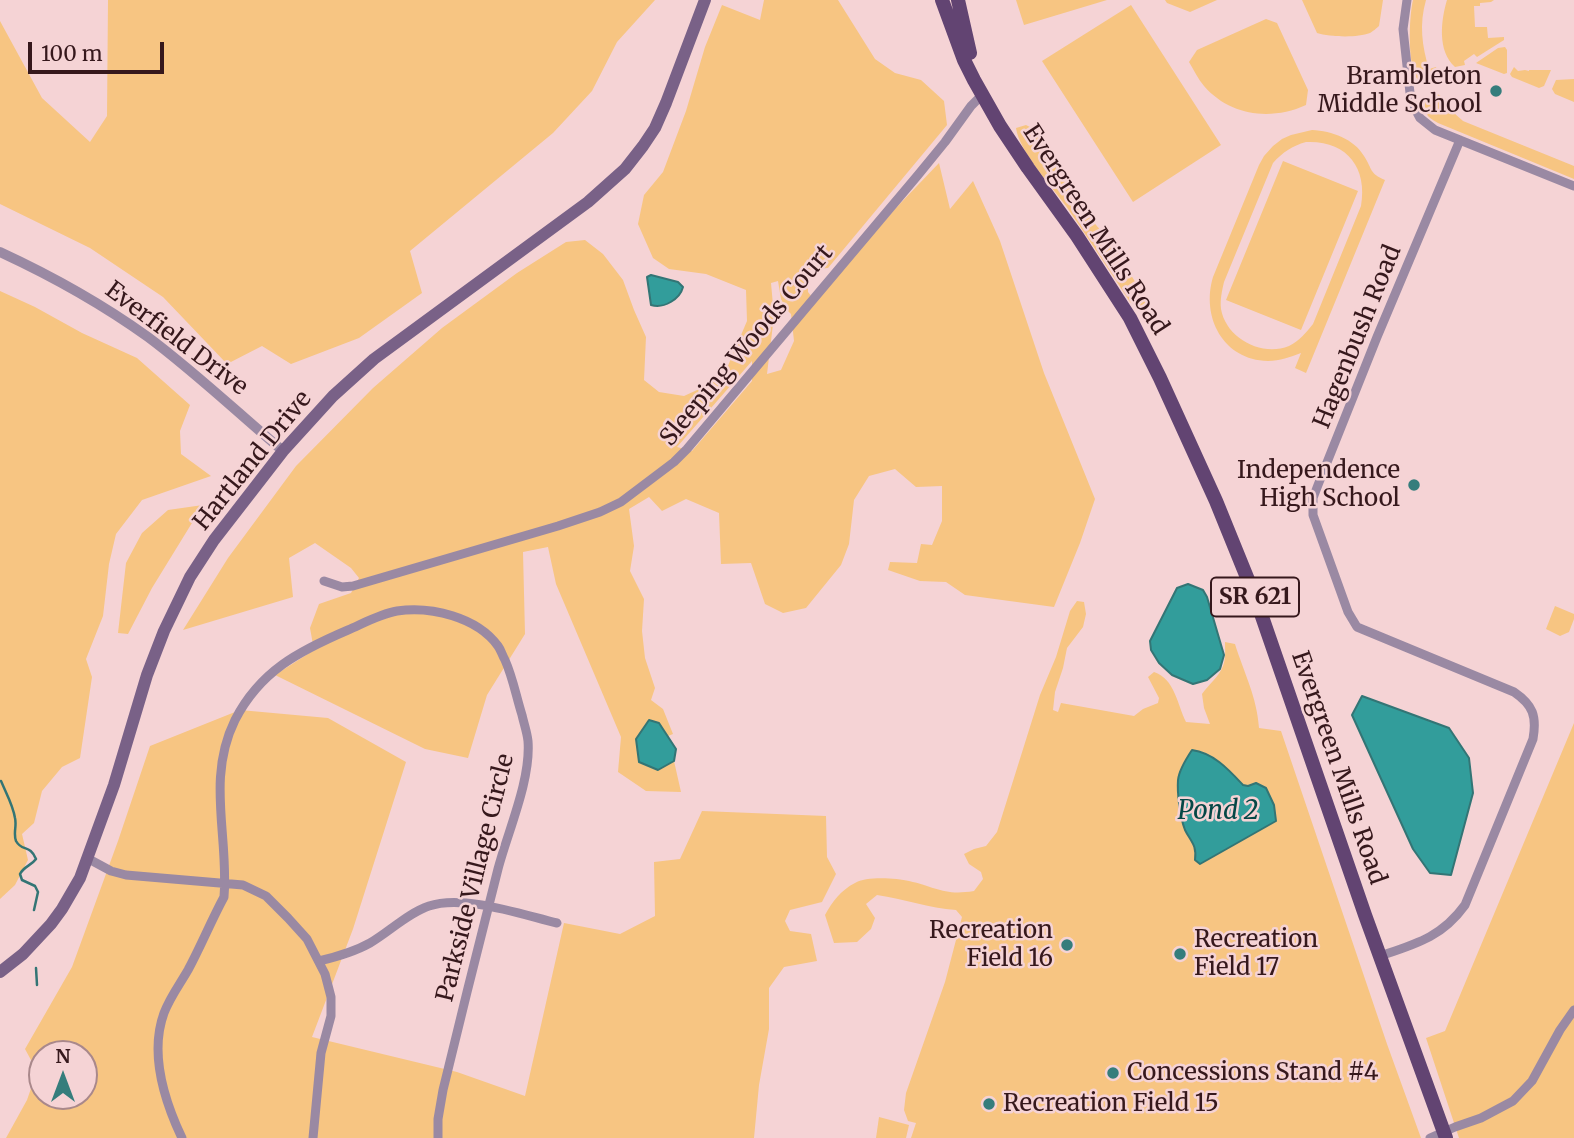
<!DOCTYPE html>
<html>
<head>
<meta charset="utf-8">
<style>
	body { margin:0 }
	#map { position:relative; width:1574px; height:1138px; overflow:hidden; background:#f5d3d5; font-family:Merriweather,serif }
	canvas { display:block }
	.north { position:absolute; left:28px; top:1040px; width:70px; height:70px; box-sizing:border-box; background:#f5d3d5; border:2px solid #a9888b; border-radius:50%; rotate:0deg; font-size:19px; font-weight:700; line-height:28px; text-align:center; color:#36181c }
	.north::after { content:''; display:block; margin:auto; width:24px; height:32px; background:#357d7c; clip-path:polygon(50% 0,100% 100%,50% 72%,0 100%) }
	.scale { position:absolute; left:28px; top:42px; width:136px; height:32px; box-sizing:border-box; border:4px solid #36181c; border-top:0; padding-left:9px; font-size:21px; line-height:24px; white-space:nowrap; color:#36181c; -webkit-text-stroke:5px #f5d3d5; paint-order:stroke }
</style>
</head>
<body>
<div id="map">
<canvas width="1574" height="1138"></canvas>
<div class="north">N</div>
<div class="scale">100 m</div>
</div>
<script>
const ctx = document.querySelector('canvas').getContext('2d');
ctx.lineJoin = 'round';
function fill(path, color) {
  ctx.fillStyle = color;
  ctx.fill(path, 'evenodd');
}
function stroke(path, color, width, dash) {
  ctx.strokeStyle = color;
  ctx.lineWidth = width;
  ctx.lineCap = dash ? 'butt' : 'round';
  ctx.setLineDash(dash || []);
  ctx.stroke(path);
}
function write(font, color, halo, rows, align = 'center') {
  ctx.font = font + ' Merriweather,serif';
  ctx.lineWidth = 5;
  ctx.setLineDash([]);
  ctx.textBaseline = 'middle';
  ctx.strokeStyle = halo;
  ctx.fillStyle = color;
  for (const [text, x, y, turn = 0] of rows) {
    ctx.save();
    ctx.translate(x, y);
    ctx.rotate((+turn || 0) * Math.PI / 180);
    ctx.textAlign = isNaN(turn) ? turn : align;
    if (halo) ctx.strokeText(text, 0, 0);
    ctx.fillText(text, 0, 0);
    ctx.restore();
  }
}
const green = new Path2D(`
	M108,0H655L617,42L592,91L553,133L410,251L422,293L359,338L291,364L262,346L227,364L163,297L90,248L0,204V21L42,98L90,142L107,116Z
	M764,0H838L875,59L895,73L921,80L944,101L947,125L828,268L807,270L808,292L815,301L895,209L939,163L950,209L973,181L1000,241L1044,373L1095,499L1080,543L1054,607L965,595L946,582L920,581L888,570L890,562L917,563L921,544L932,545L942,521V486L916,487L895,469L869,476L854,500L849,544L841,565L806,608L783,613L765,604L751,563L721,564L719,513L686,499L662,511L649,497L629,509L634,546L630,571L644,599L642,631L645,658L655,688L651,700L663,709L673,734L668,736L659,723L636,739L639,762L658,770L674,761L681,792L646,791L618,772L621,737L556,584L548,547L523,552L525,634L487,695L468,758L425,749L275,675L314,650L310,628L319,604L351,593L359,578L351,568L315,543L289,558L293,597L183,630L228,558L296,466L373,388L442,328L517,273L566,242L585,240L603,254L623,280L634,310L646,337L644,380L659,392L684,396L708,385L727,368L747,321L746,290L706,274L669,269L653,258L638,224L644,195L663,172L686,111L705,47L722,5L760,20ZM778,281L782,305L791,314L794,341L781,370L767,374L774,316L771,283ZM752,361V381L692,451L677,447Z
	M1016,0H1107L1024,25Z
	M1165,0H1217L1190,12L1167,3Z
	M1302,0H1383L1379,26C1377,28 1372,32 1370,33C1357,38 1330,37 1317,33Z
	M1413,0H1426C1419,24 1422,46 1429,69L1436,67L1437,70L1418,80C1407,66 1409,17 1413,0Z
	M1447,0H1494L1491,2L1480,3V6H1474L1475,27H1487L1488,38L1504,37V40L1477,57L1474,54L1464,61L1465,65L1455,67C1437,51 1441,20 1447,0Z
	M1131,5L1221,145L1133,202L1042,61Z
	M1266,19L1277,23L1308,90L1306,105C1271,121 1230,116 1204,86C1198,79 1194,70 1189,62L1197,50Z
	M1505,47L1507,50V73L1504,74L1476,63L1498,48Z
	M1514,67L1518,71L1525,70L1529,71V70H1551L1544,86L1539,88L1512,77L1510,74Z
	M1574,79V102L1555,94L1552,89L1556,80Z
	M1437,94L1445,98L1454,113L1463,121L1574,166V179L1438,123C1427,117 1421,111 1427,98Z
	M1026,125L1034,129L1062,178L1096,225L1112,243L1137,285L1146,304L1142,309L1130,302C1109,270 1088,238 1066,206C1052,187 1019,151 1016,128Z
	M1312,130C1332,131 1354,139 1364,156C1373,170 1369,173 1385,180L1306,373L1295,368L1301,353C1290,357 1280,361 1268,361C1223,360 1201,317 1213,277L1259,165L1264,156L1273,146L1282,139L1291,135ZM1306,142C1346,140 1368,167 1361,206L1313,324C1306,333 1299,341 1289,346C1261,357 1226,338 1221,309C1220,299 1222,291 1224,282L1273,163C1283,152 1292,146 1306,142Z
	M1283,161L1358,191L1301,330L1226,300Z
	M0,291L35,307L82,333L137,358L190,405L180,431L181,454L211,476L142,500L116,534L109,564L103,616L86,659L92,677L80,758L62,767L42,791L34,823L22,834L28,860L15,885L0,899Z
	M203,505L152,588L128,634L118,633L126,563L142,533L168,510Z
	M1077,601L1084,602L1086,614L1083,627L1067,648L1063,668L1055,692L1053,710L1058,712L1061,703L1134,716L1143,709L1158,703L1159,698L1148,677L1154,672C1175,679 1177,704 1186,722L1210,724L1204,708L1202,694C1208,685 1219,677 1223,666C1226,659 1225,650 1225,642L1235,644C1244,673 1257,697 1259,728L1281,731L1387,1044L1421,1138H911L916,1123L908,1121L904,1110L906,1093L945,982L962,917L956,910C929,908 904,899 877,895L866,904L875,918L871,929L857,942L834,943L825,915C832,902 841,890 855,883C866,876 896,878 909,881C936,887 944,896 974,891L983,879L981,872L969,864L964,854L974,849L986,846L997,832L1040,695L1056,657L1070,611Z
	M1555,606L1574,614V619L1569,632L1560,636L1546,629Z
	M240,710L328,718L406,762L353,929L312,1037L457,1072L525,1096L564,923L620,934L655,916L654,862L680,859L702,811L826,816L827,857L836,874L822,902L790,910L785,921L790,931L811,934L817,961L784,967L769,988V1029L759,1085L754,1138H6L27,1100L37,1071L25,1049L72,967L118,841L150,746ZM42,1054H84V1096H42Z
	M1574,723V1138H1459L1426,1038L1445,1031Z
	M879,1117L909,1125L906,1138H876Z`);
const water = new Path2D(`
	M651,275L678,282L683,287C680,299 664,309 651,305L647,277Z
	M1188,584L1203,590L1207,597L1224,655L1220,669L1207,680L1193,684L1172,675L1159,663L1151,650L1150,641L1177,588Z
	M1362,696L1449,728L1469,758L1473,793L1451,875L1430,873L1413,849L1352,715Z
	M649,720L659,723L676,749L674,761L658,770L639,762L636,739Z
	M1192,750C1214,753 1229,770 1243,785L1248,786L1256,783L1266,788L1274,805L1276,821L1200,864L1195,860C1197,845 1191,842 1185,830C1180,817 1177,793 1178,780C1179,770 1186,759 1192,750Z`);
const stream = new Path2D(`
	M1,781C6,793 13,805 15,818C17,826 13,833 16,841C22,852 30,844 36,859C31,866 24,866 20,874L22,880L35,886L38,892L34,910
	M36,968L37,985`);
const minor = new Path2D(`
	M1407,0L1403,29L1410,93L1413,105L1420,118L1435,130L1574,186
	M324,581L342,587L353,586L558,526L600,512L621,502L674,462L687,449L918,175L945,142L971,106L983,94
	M87,858L111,871L126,875L243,885L266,896L288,918L307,939L325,974L331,997V1016L321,1053L313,1138
	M1380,956C1416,944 1442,937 1465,905L1533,739C1537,716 1533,705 1514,692L1357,627L1348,612L1313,515V498L1318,485L1377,337L1460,140
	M319,961C336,957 354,952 370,943C389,932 408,913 429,906C463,894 523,915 557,923
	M182,1138C164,1100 149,1054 164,1013C170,997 180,984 188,970C201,946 211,921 224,897C229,836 206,779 235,720C260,671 299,651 348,630C364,623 380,614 397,611C431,606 477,617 498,646C501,650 502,655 505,660C513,678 516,696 522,715C524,724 527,732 528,741C531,780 508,831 498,869C479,943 461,1016 443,1090L438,1119V1138
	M1430,1138L1455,1127L1481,1118L1513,1101L1532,1081L1560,1030L1574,1010`);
const tertiary = new Path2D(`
	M0,252C52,276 102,304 148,337C195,372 238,413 283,451`);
const secondary = new Path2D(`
	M0,972L23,954L51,924L62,909L80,878L114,785L147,675L164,631L190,577L214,540L283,451L333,396L374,359L588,202L625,169L643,146L655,128L666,103L705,0`);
const primary = new Path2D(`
	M942,0L964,60L974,80L1000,126L1028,168L1077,236L1130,318L1160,378L1216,501L1257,602L1365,915L1446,1138
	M958,0L970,53`);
const markers = [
	[1496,91,7,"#357d7c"],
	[1414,485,7,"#357d7c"],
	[1067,945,7,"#357d7c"],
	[1180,954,7,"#357d7c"],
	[1113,1073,7,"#357d7c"],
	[989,1104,7,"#357d7c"]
];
const shields = [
	[1255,597,88]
];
const shieldNames = [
	["SR 621",1255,597]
];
const poiNames = [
	["Brambleton",1482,77],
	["Middle School",1482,105],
	["Independence",1400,471],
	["High School",1400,499],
	["Recreation",1053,931],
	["Field 16",1053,959],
	["Recreation",1194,940,"left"],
	["Field 17",1194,968,"left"],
	["Concessions Stand #4",1127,1073,"left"],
	["Recreation Field 15",1003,1104,"left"]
];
const streetNames = [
	["Evergreen Mills Road",1095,230,57],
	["Hagenbush Road",1358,337,-68],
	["Everfield Drive",176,339,37],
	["Sleeping Woods Court",747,346,-50],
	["Hartland Drive",253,461,-51],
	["Evergreen Mills Road",1338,768,71],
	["Parkside Village Circle",476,878,-76]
];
const waterNames = [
	["Pond 2",1218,812]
];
fill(green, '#f7c582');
fill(water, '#329d9b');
stroke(water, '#337575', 2);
stroke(stream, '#337575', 2.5);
stroke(minor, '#9a89a3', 9);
stroke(tertiary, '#9a89a3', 10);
stroke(secondary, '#796187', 12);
stroke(primary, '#624472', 14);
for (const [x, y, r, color] of markers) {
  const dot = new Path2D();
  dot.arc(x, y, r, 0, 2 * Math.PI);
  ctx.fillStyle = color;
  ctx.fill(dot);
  stroke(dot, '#f5d3d5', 2.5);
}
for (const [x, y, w] of shields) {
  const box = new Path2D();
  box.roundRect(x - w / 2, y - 19.5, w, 39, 5);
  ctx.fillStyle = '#f5d3d5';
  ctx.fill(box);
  stroke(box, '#36181c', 2);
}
write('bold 23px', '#36181c', null, shieldNames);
write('24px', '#36181c', '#f5d3d5', poiNames, 'right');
write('24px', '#36181c', '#f5d3d5', streetNames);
write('italic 26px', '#054746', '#f5d3d5', waterNames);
</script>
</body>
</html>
